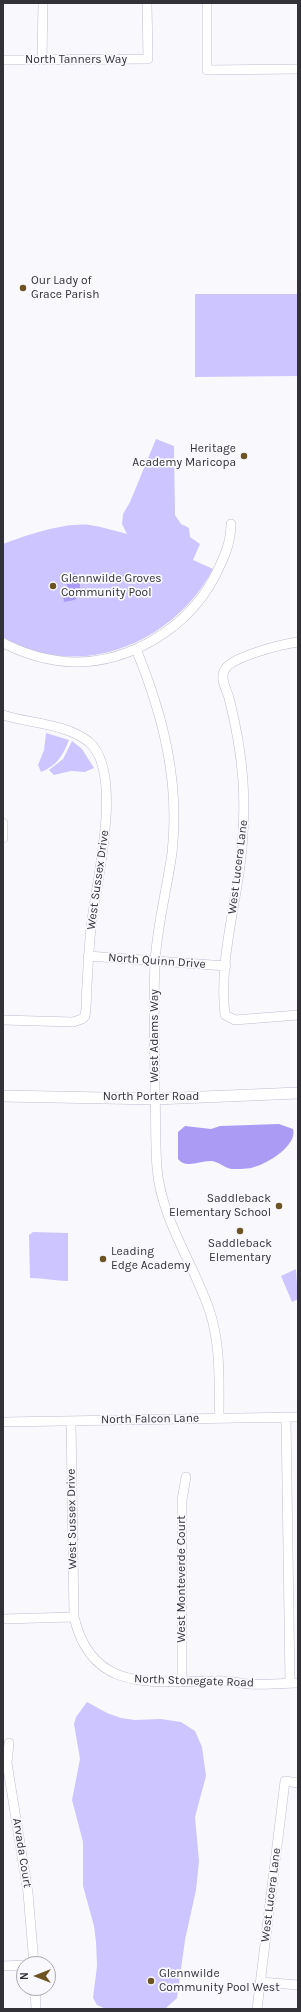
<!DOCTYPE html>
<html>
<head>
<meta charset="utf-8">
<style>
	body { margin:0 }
	#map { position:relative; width:301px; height:2012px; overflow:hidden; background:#f9f9fd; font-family:Karla,sans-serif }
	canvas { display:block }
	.frame { position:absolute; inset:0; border:4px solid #323138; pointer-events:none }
	.north { position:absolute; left:16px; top:1956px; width:40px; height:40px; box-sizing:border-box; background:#f9f9fd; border:1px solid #a9a9ae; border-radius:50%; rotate:270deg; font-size:11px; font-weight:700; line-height:16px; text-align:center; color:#323138 }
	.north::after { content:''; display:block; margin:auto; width:14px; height:18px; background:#6c5324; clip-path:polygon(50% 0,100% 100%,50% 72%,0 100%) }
</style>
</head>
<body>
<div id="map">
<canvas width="301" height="2012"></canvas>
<div class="frame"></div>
<div class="north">N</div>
</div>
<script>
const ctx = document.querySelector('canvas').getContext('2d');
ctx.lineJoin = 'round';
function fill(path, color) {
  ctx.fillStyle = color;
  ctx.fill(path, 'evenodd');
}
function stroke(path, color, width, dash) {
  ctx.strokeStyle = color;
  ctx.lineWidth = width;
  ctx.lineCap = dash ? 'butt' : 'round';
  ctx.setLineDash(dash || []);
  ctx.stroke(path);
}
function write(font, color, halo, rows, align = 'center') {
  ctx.font = font + ' Karla,sans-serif';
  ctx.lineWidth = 3.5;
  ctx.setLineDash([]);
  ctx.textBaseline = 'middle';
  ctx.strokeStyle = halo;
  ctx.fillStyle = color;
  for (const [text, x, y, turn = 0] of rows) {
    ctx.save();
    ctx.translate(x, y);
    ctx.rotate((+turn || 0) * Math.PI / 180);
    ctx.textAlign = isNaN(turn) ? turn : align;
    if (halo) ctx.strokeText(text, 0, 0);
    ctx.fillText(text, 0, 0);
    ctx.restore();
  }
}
const green = new Path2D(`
	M195,294H298V376L195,377Z
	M156,439L174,446L175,515L181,524L189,528L190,537L200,544L193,560L213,569C174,643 79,683 3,637V544C27,535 65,522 90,525C103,527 115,531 127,534L122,524L123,514L130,502Z
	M46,733L69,740C63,755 57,766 41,772L38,765L44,750Z
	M72,741L82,749L94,768L85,772L71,771L54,775L49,770L63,759Z
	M33,1232L68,1233V1281C55,1281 44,1278 30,1278L29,1235Z
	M296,1269L298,1299L292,1302L281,1276Z
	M87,1702L107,1713L121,1718L135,1720L161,1719L181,1722L195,1731L202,1747L206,1776L195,1817L199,1861L196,1890L185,1940L177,1998L165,2009H106L97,2005L93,1998L97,1966L96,1942L94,1926L83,1886V1842L72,1800L80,1759L74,1724L76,1717Z`);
const water = new Path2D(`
	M75,573L80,581V596L74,600L64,602L63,596H68L66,578H63V574Z
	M279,1124L293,1129C298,1145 267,1164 254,1167C249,1169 239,1169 233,1169C225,1169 219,1161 210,1161C199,1161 186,1169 178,1159V1132L185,1126L211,1129L220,1126Z`);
const minor = new Path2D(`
	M207,3V70L298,69
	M3,60L148,59L147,3
	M42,60L43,3
	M298,642C283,644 229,657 224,671C220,680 227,690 229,698C236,725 241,753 243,781C245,816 243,852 237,886C230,928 220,973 225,1015L235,1020L298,1015
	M3,643C25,654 48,661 73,662C130,663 187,628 214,578C223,560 231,544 231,524
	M136,649C163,715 180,781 172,853C167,889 157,926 155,962C153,1005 155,1047 155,1089C156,1115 155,1142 157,1168C161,1219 194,1264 210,1312C221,1347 219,1383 219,1418
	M3,715C31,724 65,723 89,742C125,773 95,886 91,928C89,947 88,966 87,986C86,996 87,1006 85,1016L82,1019L73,1022L3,1020
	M3,823V838
	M88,956L226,966
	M286,1417L290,1683
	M71,1421L74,1617C92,1694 153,1681 215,1681C227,1680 238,1683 249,1684C265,1685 282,1683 298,1683
	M3,1422L298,1417
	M3,1619L74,1617
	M182,1681V1500L186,1477
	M9,1743L7,1763L28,1893L34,1964
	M3,1966L24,1965
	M261,1982L298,1985
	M35,1988L36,2009
	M257,2009L285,1781L298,1783`);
const tertiary = new Path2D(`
	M3,1096L156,1099L298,1093`);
const markers = [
	[23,288,4,"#6c5324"],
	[244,456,4,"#6c5324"],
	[53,586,4,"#6c5324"],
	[279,1206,4,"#6c5324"],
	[240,1231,4,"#6c5324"],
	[103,1259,4,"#6c5324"],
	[151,1981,4,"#6c5324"]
];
const streetNames = [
	["North Tanners Way",76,60],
	["West Lucera Lane",238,867,-83],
	["West Sussex Drive",98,880,-82],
	["North Quinn Drive",157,961,4],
	["West Adams Way",155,1036,-90],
	["North Porter Road",151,1097],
	["North Falcon Lane",150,1419,-1],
	["West Sussex Drive",72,1519,-91],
	["West Monteverde Court",182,1579,-90],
	["North Stonegate Road",194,1681,2],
	["Arvada Court",22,1853,81],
	["West Lucera Lane",271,1895,-83]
];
const poiNames = [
	["Our Lady of",31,281],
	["Grace Parish",31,295],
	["Heritage",236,449,"right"],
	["Academy Maricopa",236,463,"right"],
	["Glennwilde Groves",61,579],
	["Community Pool",61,593],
	["Saddleback",271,1199,"right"],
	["Elementary School",271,1213,"right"],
	["Saddleback",240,1244,"center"],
	["Elementary",240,1258,"center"],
	["Leading",111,1252],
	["Edge Academy",111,1266],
	["Glennwilde",159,1974],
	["Community Pool West",159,1988]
];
fill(green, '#cdc5ff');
fill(water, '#ab9bf4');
stroke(minor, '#bfbcd0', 10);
stroke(tertiary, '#bfbcd0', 12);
stroke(minor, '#fff', 9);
stroke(tertiary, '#fff', 11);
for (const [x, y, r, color] of markers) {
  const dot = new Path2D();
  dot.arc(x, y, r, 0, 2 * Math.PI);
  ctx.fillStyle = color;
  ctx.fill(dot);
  stroke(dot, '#f9f9fd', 1.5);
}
write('12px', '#323138', '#f9f9fd', streetNames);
write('12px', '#323138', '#f9f9fd', poiNames, 'left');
</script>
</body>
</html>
